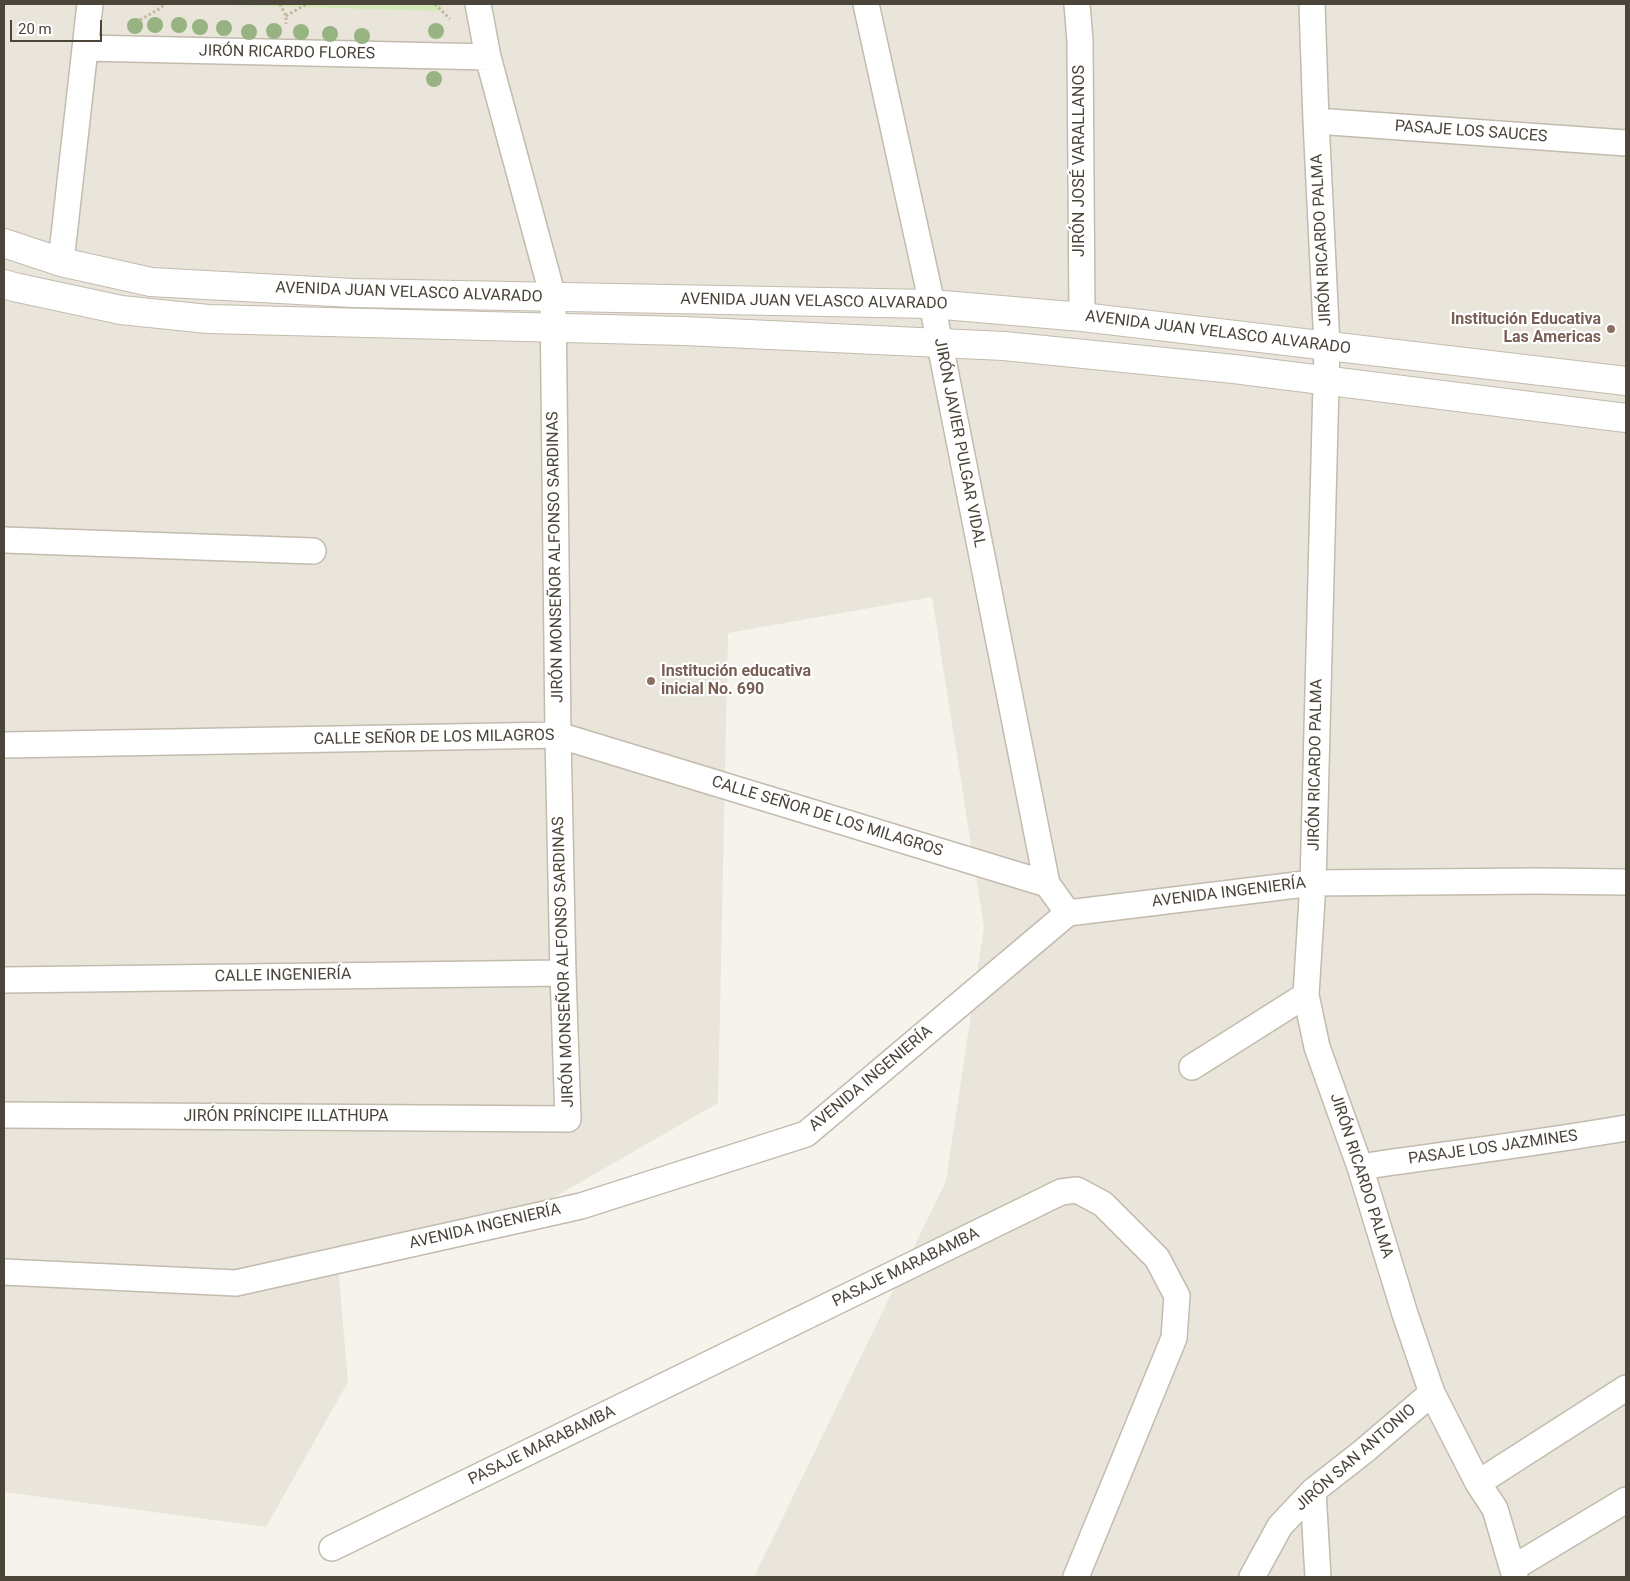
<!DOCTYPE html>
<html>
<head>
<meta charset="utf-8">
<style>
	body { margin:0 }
	#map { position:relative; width:1630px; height:1581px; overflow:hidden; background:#f6f3ec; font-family:Roboto,sans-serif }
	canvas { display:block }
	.frame { position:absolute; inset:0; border:5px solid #4b4439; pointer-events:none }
	.scale { position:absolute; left:10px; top:20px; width:92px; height:22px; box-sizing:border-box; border:2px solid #4b4439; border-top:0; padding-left:6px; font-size:15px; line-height:18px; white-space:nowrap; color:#4b4439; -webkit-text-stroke:4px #fff; paint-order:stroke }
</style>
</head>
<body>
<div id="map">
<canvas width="1630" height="1581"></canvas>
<div class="frame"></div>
<div class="scale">20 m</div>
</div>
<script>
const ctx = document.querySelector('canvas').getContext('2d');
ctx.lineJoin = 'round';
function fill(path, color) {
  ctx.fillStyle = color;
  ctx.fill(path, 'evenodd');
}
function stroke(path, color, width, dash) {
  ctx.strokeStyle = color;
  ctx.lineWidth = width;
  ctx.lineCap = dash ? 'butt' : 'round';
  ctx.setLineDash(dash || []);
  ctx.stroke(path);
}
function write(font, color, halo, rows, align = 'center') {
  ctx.font = font + ' Roboto,sans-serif';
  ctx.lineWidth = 4.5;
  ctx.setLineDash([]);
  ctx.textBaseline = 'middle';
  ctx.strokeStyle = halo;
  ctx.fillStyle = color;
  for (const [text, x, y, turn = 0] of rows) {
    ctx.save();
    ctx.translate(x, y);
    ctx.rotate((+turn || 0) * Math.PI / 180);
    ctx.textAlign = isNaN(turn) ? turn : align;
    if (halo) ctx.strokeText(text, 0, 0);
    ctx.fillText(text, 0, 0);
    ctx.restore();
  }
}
const residential = new Path2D(`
	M4,4H1626V1577H754L946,1181L984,927L932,597L728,633L718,1103L506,1225L338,1265L348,1382L266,1527L4,1492Z`);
const green = new Path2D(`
	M192,4H441L442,11Z`);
const path = new Path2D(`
	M280,4L286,16V24
	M435,4L450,19
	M286,16L307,4
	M140,20L161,8L164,4`);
const minor = new Path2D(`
	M866,4L932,304L1047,884
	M1077,4L1080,41L1082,317
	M1312,4L1316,121L1327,346L1313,883L1306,995L1317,1047L1360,1167L1405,1314L1432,1393L1478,1483L1495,1509L1515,1577
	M86,48L488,57
	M1316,121L1626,143
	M61,262L90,4
	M4,540L313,551
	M4,745L558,735L1047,884L1068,913
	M4,980L563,973
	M1192,1067L1306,995
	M4,1115L568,1119L563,973L558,735L553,297L488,57L478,4
	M1360,1167C1449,1154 1538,1143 1626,1128
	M4,1272L236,1283L581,1206L806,1134L1068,913L1313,883L1536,881L1626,882
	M1478,1483L1626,1388
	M1313,1491L1318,1577
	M332,1548L1061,1192L1077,1190L1103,1204L1157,1258L1177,1296L1174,1338L1076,1577
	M1513,1568L1626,1500
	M1252,1577L1280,1526L1313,1491L1364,1451L1432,1393`);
const tertiary = new Path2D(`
	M4,243L61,262L151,282L353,293L932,304L1082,317L1626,381
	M4,284L14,287L121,310L208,319L684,331L1004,346L1234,369L1626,418`);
const trees = [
	[155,25],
	[179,25],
	[135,26],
	[200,27],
	[224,28],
	[274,31],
	[436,31],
	[249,32],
	[301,32],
	[330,34],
	[362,36],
	[434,79]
];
const markers = [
	[1611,329,5,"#8d6e63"],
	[651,681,5,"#8d6e63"]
];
const streetNames = [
	["JIRÓN RICARDO FLORES",287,53,1],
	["PASAJE LOS SAUCES",1471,132,4],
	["JIRÓN JOSÉ VARALLANOS",1080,161,-90],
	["JIRÓN RICARDO PALMA",1322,240,-93],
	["AVENIDA JUAN VELASCO ALVARADO",409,293,2],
	["AVENIDA JUAN VELASCO ALVARADO",814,302,1],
	["AVENIDA JUAN VELASCO ALVARADO",1218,333,7],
	["JIRÓN JAVIER PULGAR VIDAL",959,443,79],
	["JIRÓN MONSEÑOR ALFONSO SARDINAS",556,557,-91],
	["CALLE SEÑOR DE LOS MILAGROS",434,738,-1],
	["JIRÓN RICARDO PALMA",1316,765,-89],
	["CALLE SEÑOR DE LOS MILAGROS",827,817,17],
	["AVENIDA INGENIERÍA",1229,893,-7],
	["JIRÓN MONSEÑOR ALFONSO SARDINAS",564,962,-92],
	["CALLE INGENIERÍA",283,976,-1],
	["AVENIDA INGENIERÍA",871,1079,-40],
	["JIRÓN PRÍNCIPE ILLATHUPA",286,1117],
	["PASAJE LOS JAZMINES",1493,1148,-8],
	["JIRÓN RICARDO PALMA",1361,1176,72],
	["AVENIDA INGENIERÍA",485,1227,-13],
	["PASAJE MARABAMBA",906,1268,-26],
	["PASAJE MARABAMBA",542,1446,-26],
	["JIRÓN SAN ANTONIO",1356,1458,-41]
];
const educationNames = [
	["Institución Educativa",1601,320],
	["Las Americas",1601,338],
	["Institución educativa",661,672,"left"],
	["inicial No. 690",661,690,"left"]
];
fill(residential, '#eae5da');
fill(green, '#d2eab5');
stroke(minor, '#c2bbae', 28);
stroke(tertiary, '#c2bbae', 30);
stroke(path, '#c4b79f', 3, [2.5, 2.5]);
stroke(minor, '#fff', 25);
stroke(tertiary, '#fff', 28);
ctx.fillStyle = '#97b381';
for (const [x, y] of trees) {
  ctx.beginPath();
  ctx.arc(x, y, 8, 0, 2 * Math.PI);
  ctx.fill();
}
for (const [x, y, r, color] of markers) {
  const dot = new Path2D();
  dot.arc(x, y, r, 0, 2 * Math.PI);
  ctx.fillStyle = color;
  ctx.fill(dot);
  stroke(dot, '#fff', 2);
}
write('16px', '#4b4439', '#fff', streetNames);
write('bold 16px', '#785e54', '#fff', educationNames, 'right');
</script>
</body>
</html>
